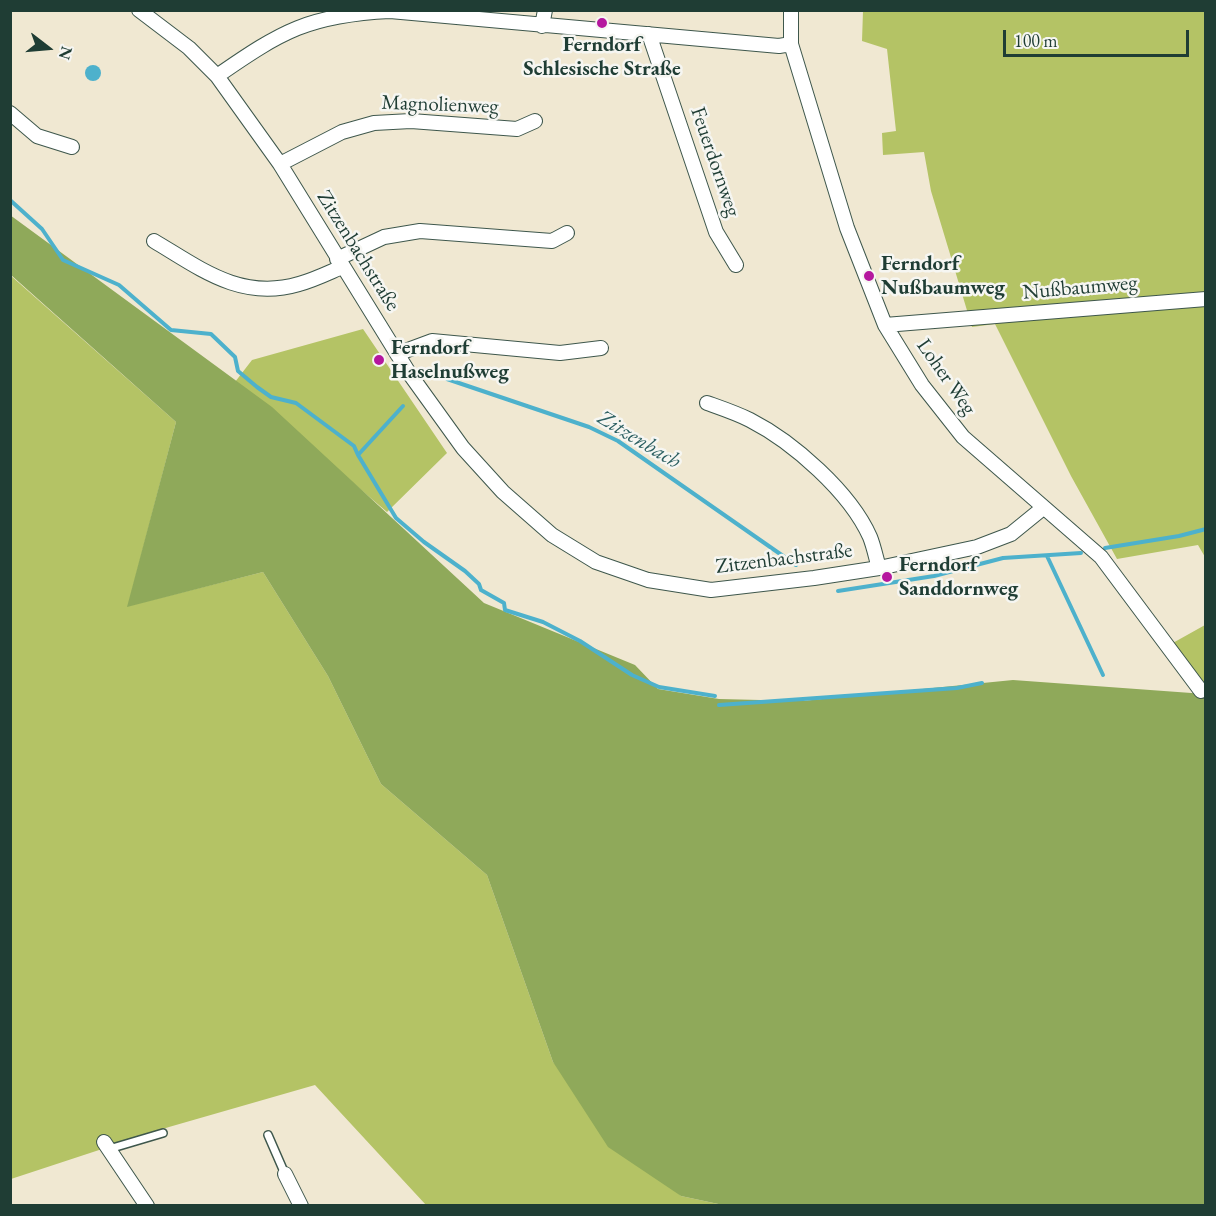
<!DOCTYPE html>
<html>
<head>
<meta charset="utf-8">
<style>
	body { margin:0 }
	#map { position:relative; width:1216px; height:1216px; overflow:hidden; background:#f0e8d2; font-family:"EB Garamond",serif }
	canvas { display:block }
	.frame { position:absolute; inset:0; border:12px solid #1f3d34; pointer-events:none }
	.north { position:absolute; left:18px; top:18px; width:60px; height:60px; -webkit-text-stroke:4px #f6f6f2; paint-order:stroke; rotate:106deg; font-size:16px; font-weight:700; line-height:24px; text-align:center; color:#1f3d34 }
	.north::after { content:''; display:block; margin:auto; width:21px; height:27px; background:#1f3d34; clip-path:polygon(50% 0,100% 100%,50% 72%,0 100%) }
	.scale { position:absolute; left:1003px; top:30px; width:186px; height:27px; box-sizing:border-box; border:3px solid #1f3d34; border-top:0; padding-left:8px; font-size:18px; line-height:21px; white-space:nowrap; color:#1f3d34; -webkit-text-stroke:4px #f6f6f2; paint-order:stroke }
</style>
</head>
<body>
<div id="map">
<canvas width="1216" height="1216"></canvas>
<div class="frame"></div>
<div class="north">N</div>
<div class="scale">100 m</div>
</div>
<script>
const ctx = document.querySelector('canvas').getContext('2d');
ctx.lineJoin = 'round';
function fill(path, color) {
  ctx.fillStyle = color;
  ctx.fill(path, 'evenodd');
}
function stroke(path, color, width, dash) {
  ctx.strokeStyle = color;
  ctx.lineWidth = width;
  ctx.lineCap = dash ? 'butt' : 'round';
  ctx.setLineDash(dash || []);
  ctx.stroke(path);
}
function write(font, color, halo, rows, align = 'center') {
  ctx.font = font + ' "EB Garamond",serif';
  ctx.lineWidth = 5;
  ctx.setLineDash([]);
  ctx.textBaseline = 'middle';
  ctx.strokeStyle = halo;
  ctx.fillStyle = color;
  for (const [text, x, y, turn = 0] of rows) {
    ctx.save();
    ctx.translate(x, y);
    ctx.rotate((+turn || 0) * Math.PI / 180);
    ctx.textAlign = isNaN(turn) ? turn : align;
    if (halo) ctx.strokeText(text, 0, 0);
    ctx.fillText(text, 0, 0);
    ctx.restore();
  }
}
const green = new Path2D(`
	M863,11H1205V557L1198,545L1117,559L1071,476L995,324L972,327L931,191L924,152L883,155L882,133L896,131L887,49L862,41Z
	M10,275L176,422L128,606L263,572L328,676L381,784L487,875L553,1062L681,1196L723,1205H426L315,1085L169,1127L11,1179Z
	M363,329L447,453L387,512L235,382L252,360Z
	M1205,625V694L1171,644Z`);
const forest = new Path2D(`
	M10,215L272,407L484,603L635,665L658,689L719,699L802,701L1013,680L1205,694V1205H723L681,1196L608,1147L553,1062L487,875L381,784L328,676L263,572L127,607L176,422L11,275Z`);
const water = new Path2D(`
	M85 73a8 8 0 1 1 16 0a8 8 0 1 1-16 0Z`);
const stream = new Path2D(`
	M10,200L42,229L63,260L119,285L171,330L211,334L235,357L238,371L257,387L271,397L296,403L354,446L358,455L403,406
	M447,379L589,427L618,441L796,565
	M358,455L396,518L424,542L465,571L479,584L481,590L504,603L505,610L543,622L580,641L632,675L659,687L715,696
	M1105,548L1179,536L1206,529
	M1047,556L1103,675
	M838,591L934,576L1003,558L1081,553
	M719,705L957,688L982,683`);
const lane = new Path2D(`
	M268,1135L285,1174
	M109,1149L163,1133`);
const street = new Path2D(`
	M139,10L189,48L217,76L280,164L409,373L463,448L503,492L552,535L596,562L648,580L711,590L814,578L879,568L977,547L1011,534L1043,508
	M791,10V44L847,228L885,325L922,385L963,437L1101,557L1201,691
	M542,26L545,10
	M649,34L716,232L736,265
	M217,76C282,31 309,15 390,11L779,46L791,44
	M10,113L37,136L72,147
	M280,164L342,132L374,123L411,121L517,129L535,121
	M154,241C201,269 241,301 299,284C314,280 328,273 342,267
	M337,259L384,237L420,231L552,241L567,233
	M885,325L1206,299
	M397,354L432,341L560,353L601,348
	M707,403C721,408 736,413 750,420C793,442 850,492 870,537C874,547 876,558 879,568
	M104,1142L147,1206
	M285,1174L301,1206`);
const markers = [
	[602,23,6,"#b5179e"],
	[869,276,6,"#b5179e"],
	[379,360,6,"#b5179e"],
	[887,577,6,"#b5179e"]
];
const poiNames = [
	["Ferndorf",602,45,"center"],
	["Schlesische Straße",602,69,"center"],
	["Ferndorf",881,264],
	["Nußbaumweg",881,288],
	["Ferndorf",391,348],
	["Haselnußweg",391,372],
	["Ferndorf",899,565],
	["Sanddornweg",899,589]
];
const streetNames = [
	["Magnolienweg",440,105,2],
	["Feuerdornweg",715,162,71],
	["Zitzenbachstraße",358,251,58],
	["Nußbaumweg",1080,288,-5],
	["Loher Weg",946,377,55],
	["Zitzenbachstraße",784,559,-7]
];
const waterNames = [
	["Zitzenbach",639,440,31]
];
fill(green, '#b4c365');
fill(forest, '#8fa95a');
fill(water, '#4db1cc');
stroke(stream, '#4db1cc', 4);
stroke(lane, '#3e574c', 10);
stroke(street, '#3e574c', 16);
stroke(lane, '#fff', 7);
stroke(street, '#fff', 14);
for (const [x, y, r, color] of markers) {
  const dot = new Path2D();
  dot.arc(x, y, r, 0, 2 * Math.PI);
  ctx.fillStyle = color;
  ctx.fill(dot);
  stroke(dot, '#f6f6f2', 2);
}
write('bold 21px', '#1f3d34', '#f6f6f2', poiNames, 'left');
write('21px', '#1f3d34', '#f6f6f2', streetNames);
write('italic 22px', '#2d6062', '#f6f6f2', waterNames);
</script>
</body>
</html>
